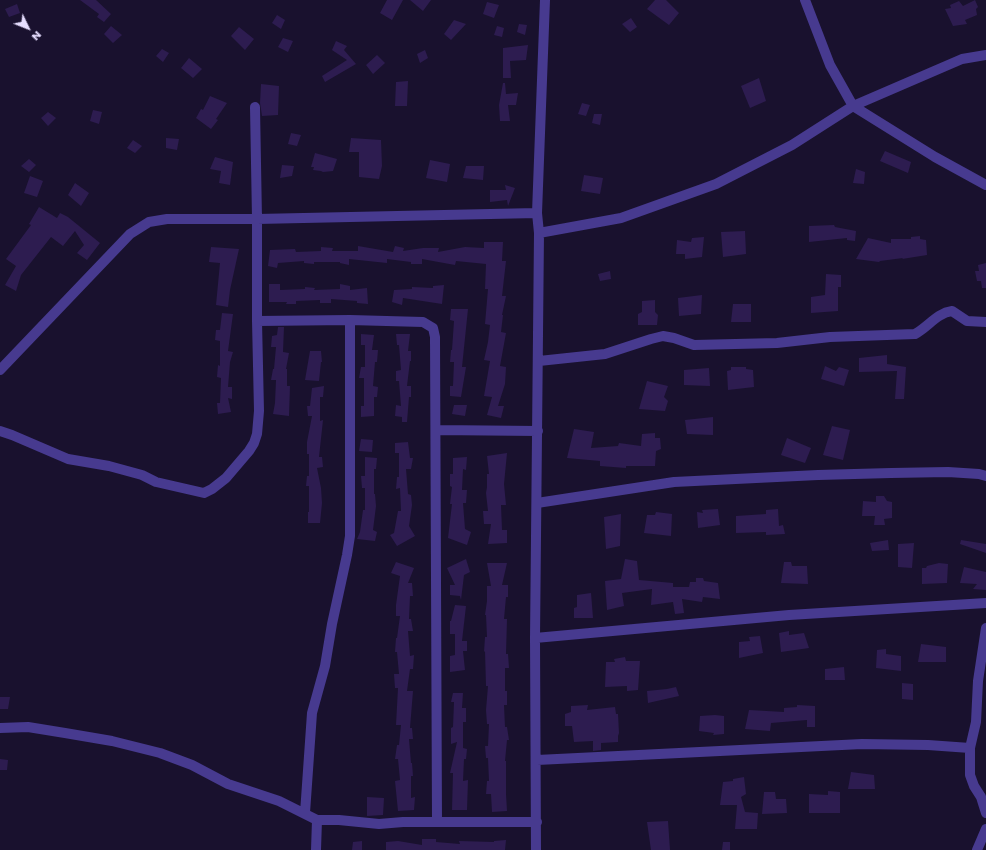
<!DOCTYPE html>
<html>
<head>
<meta charset="utf-8">
<style>
	body { margin:0 }
	#map { position:relative; width:986px; height:850px; overflow:hidden; background:#19112e; font-family:Poppins,sans-serif }
	canvas { display:block }
	.north { position:absolute; left:8px; top:8px; width:40px; height:40px; -webkit-text-stroke:3px #19112e; paint-order:stroke; rotate:133deg; font-size:11px; font-weight:700; line-height:16px; text-align:center; color:#e6deff }
	.north::after { content:''; display:block; margin:auto; width:14px; height:18px; background:#e6deff; clip-path:polygon(50% 0,100% 100%,50% 72%,0 100%) }
</style>
</head>
<body>
<div id="map">
<canvas width="986" height="850"></canvas>
<div class="north">N</div>
</div>
<script>
const ctx = document.querySelector('canvas').getContext('2d');
ctx.lineJoin = 'round';
function fill(path, color) {
  ctx.fillStyle = color;
  ctx.fill(path, 'evenodd');
}
function stroke(path, color, width, dash) {
  ctx.strokeStyle = color;
  ctx.lineWidth = width;
  ctx.lineCap = dash ? 'butt' : 'round';
  ctx.setLineDash(dash || []);
  ctx.stroke(path);
}
const building = new Path2D(`
	M80,0H96L111,14L104,22L97,17L99,14Z
	M387,0H403L392,20L380,13Z
	M410,0H431L423,11Z
	M655,0H666L679,13L669,25L647,9Z
	M975,0L978,7L976,9L977,15L965,20L967,24L953,26L945,9L951,8L950,5L959,1L963,6Z
	M487,2L499,5L494,18L483,14Z
	M17,4L20,13L9,17L5,9Z
	M277,15L285,20L281,29L272,23Z
	M631,18L637,27L630,32L622,24Z
	M454,20L466,24L451,40L444,34Z
	M519,24L527,25L525,35L517,32Z
	M111,26L122,35L113,43L104,34Z
	M497,26L504,28L502,37L494,35Z
	M239,27L254,39L245,50L231,36Z
	M283,38L293,41L288,52L278,47Z
	M336,41L347,46L344,50L356,64L325,82L322,76L347,60L332,50Z
	M528,45L526,60L510,61L511,78H503V48Z
	M162,49L169,53L163,62L156,56Z
	M425,50L428,58L420,63L417,54Z
	M377,55L385,63L373,74L366,65Z
	M189,58L202,69L193,78L181,68Z
	M759,78L766,101L750,108L741,86Z
	M408,81L407,106H395L396,82Z
	M503,83H505L506,94L518,93L516,105H508L510,121H500L499,105Z
	M261,84L279,86L278,115L262,116L260,103Z
	M210,96L227,103L216,119L218,120L211,129L196,118L201,109L203,110Z
	M582,103L590,105L586,116L578,114Z
	M93,110L102,112L99,124L90,121Z
	M48,112L56,118L48,126L41,118Z
	M594,114H602L600,125L592,123Z
	M291,133L301,135L297,146L288,144Z
	M166,138L179,139L177,150L166,148Z
	M351,138L381,140L382,166L379,179L359,177V152H349Z
	M133,140L142,146L135,153L127,148Z
	M885,151L911,162L908,173L880,161Z
	M315,153L337,159L333,171L323,172L321,171L313,170L314,167H311Z
	M215,157L233,162L230,185L219,183L221,171L210,169Z
	M29,159L36,165L29,172L21,166Z
	M430,160L450,164L447,182L426,178Z
	M282,165L294,166L292,176L280,178Z
	M466,166H484L483,180L463,178Z
	M856,169L865,172L864,184L853,183Z
	M584,175L603,178L600,194L581,191Z
	M30,176L43,181L37,197L24,193Z
	M75,183L89,193L81,206L68,195Z
	M505,185L515,188L508,206L507,200L490,202V190H506Z
	M39,207L57,218L60,213L68,217L100,243L87,260L77,253L84,245L75,231L63,246L51,237L21,275L16,291L5,285L16,266L6,259L31,225L29,224Z
	M834,225L835,227L856,231L855,241L847,240V238L809,242V226Z
	M745,231L746,254L723,257L721,232Z
	M920,236V239L926,240L927,255L902,259L903,258L880,261L879,262L856,259L868,238L891,243V239H911V237Z
	M704,237L702,257L685,259V254H676L677,240L691,242L692,238Z
	M484,242H503L502,261H506L502,296H506L502,315H503L501,332L506,333L500,366L506,367L505,384L498,406H504L501,418L487,415L492,397L484,396L490,361L484,360L488,342L490,325L485,324L488,289H485L486,264L456,261L455,265L422,259V264H411V262L387,259V263L349,259V265L340,263V262H314V264L304,263V261L278,263L277,268L268,266L270,250L295,249L296,252L321,251V247L333,248L332,251H358V246L393,252L395,246L404,248L403,251L423,248H439L438,252L465,247L484,248Z
	M211,247L239,249L230,290L228,307L216,305L220,263L209,262Z
	M986,263V288H982L981,281H977L975,271H979L978,265Z
	M610,271L611,279L600,281L598,274Z
	M826,274L841,275V287H838V311L811,313V297L825,295Z
	M269,284H280V290L305,289V287L315,288L314,290L340,289V284L350,286V290L367,288L368,304L357,303V301L331,299V303H320V300L296,301V304H286L287,302H269Z
	M444,285L442,304L403,298L402,305L392,302L394,290L412,289V287L433,288V286Z
	M702,295L701,314L679,316L678,298Z
	M655,300V312L658,315L657,325H638V314L642,312V301Z
	M733,304H751V322H731Z
	M451,309H468L462,367H466L461,397L450,396V386H453L454,362H450L451,350H452L454,321L450,320Z
	M222,313L233,314L228,351L233,352L230,362L228,387H232V399L228,398L231,412L218,414L217,403H220L221,378L217,377L218,365L220,366V341L215,340L216,330H220Z
	M278,327H284L283,352L289,353L286,369H287V386H290L289,416L273,414L275,403L276,380H271L273,369H274L276,347H271L272,336L277,335Z
	M361,334L374,335L372,350H378L377,362H375L373,386L378,387L377,397H374V416L361,417V406H364V378H359L361,367H365V345H361Z
	M396,334H410L408,351H411V361H410L407,386H411V397H409L407,422H402V417L395,416L396,405L401,406L399,381H396V371L401,370L399,345H397Z
	M310,351H321L322,362H321L319,381L305,380Z
	M887,355V364L906,367L904,399H895L897,371L859,372V358Z
	M825,366L836,371L839,367L849,370L844,386L821,379Z
	M731,367H746V369L753,370L754,387L728,390L727,371L731,370Z
	M709,368L710,386L684,385V370Z
	M647,381L668,386L664,397L668,401L665,411L639,409Z
	M324,386L323,397H320V421L323,420L319,457H322L323,467L317,468L321,488L322,503L320,523H308V512H309V486H306L307,476H309V454H307V442L312,416H308L307,406H310L312,388Z
	M454,405H467L465,416L452,414Z
	M713,417V435L687,434L685,420Z
	M832,426L850,430L843,460L823,455Z
	M574,429L594,432L591,448L618,446L619,443L641,446L642,434L655,433V438H660L661,449L656,451L655,466H626V468L600,466V461L567,458Z
	M787,438L811,448L805,463L781,455Z
	M361,439L373,440L372,452L359,451Z
	M408,442L410,458H413L411,469H406L408,494L411,495L412,505L409,526L415,536L397,546L390,535L394,533L398,511H401L400,488L396,489L397,477H399V453H395V443Z
	M507,453L504,484L506,505H501L502,530H507V543L488,544L491,524H484L483,511H488L486,493L487,487V474H489L487,456Z
	M365,457L377,458L376,469H374V494H375L376,506L373,530L377,532L375,541L357,539L360,532L363,510H365V488H362L361,476H365Z
	M467,457L466,470L463,469L462,490H467L466,503H463L465,529L471,532L467,545L448,538L452,504H450L452,487L450,486V474H453V458Z
	M876,496H884L887,501L892,502V518L884,519L885,525H874L875,516H862L863,501L876,502Z
	M718,509L720,525L698,528L697,512L703,513L702,510Z
	M778,509L779,526L783,525L785,534L766,535V532L736,533V516L766,514V510Z
	M656,512L672,514L671,536L644,533L647,515H655Z
	M621,514L620,546L606,549L604,517Z
	M888,540L889,550L872,551L870,543Z
	M961,540L986,544V553L960,544Z
	M914,543L912,568L898,567V544Z
	M466,559L470,572L464,575L461,600L460,596L450,595V585H455L447,568Z
	M625,559L637,561L639,580L673,583V587H671H689L690,582H696V578H703L704,581L718,583L720,599L703,597L702,602L682,599L684,613L675,614L673,602L651,605L652,589L622,593L624,606L607,610L605,581L621,579Z
	M396,562L414,568L408,583H412L413,596H410L409,619H411L413,631H408L410,656L414,655L413,669H410L407,691H413L410,728H412L413,739H409L411,763H412L413,776H411V798L415,797L414,810L398,811L395,781L400,780L398,759H395L397,745H399L401,725H396L398,688H395L394,674H399L397,652H395L396,638H397L400,616H396V605L400,576L391,573Z
	M784,562H791L792,566H807L808,584L781,583Z
	M487,563H507L502,585H508V597H506L504,619H507L506,654H508L509,668H505V691H507V705H504L505,727H507L509,740H507L505,761H506V794L507,811L492,812L491,794H486L487,781H489L488,758H486L485,746H488L489,724H487L486,710L488,686H486L485,651L484,652L485,637H487L486,615H485L487,601V586H491Z
	M939,563L948,564L947,583L922,584V568H926L927,566Z
	M964,567L986,572V590L973,589L977,584L960,583Z
	M591,593L593,618H574V608L577,607V595Z
	M455,605L466,606L462,641H467V651H463L465,670L450,672V656L455,655V634H450V621H451Z
	M789,631V635L804,633L809,648L781,652L779,633Z
	M760,636L763,653L739,658V642L750,641L749,637Z
	M921,644L946,647V662H918Z
	M886,649V654L901,656V671L876,668L877,650Z
	M625,657L626,661H640L638,690L627,691V686L605,687L606,662H615L614,659Z
	M844,667L845,680H825V669Z
	M902,683L913,684V700L902,699Z
	M676,687L679,696L648,703L647,691L667,689Z
	M453,693H463L462,708H466V722H463V748L467,749L466,759H464L463,781L468,780L467,810H452L453,773H450L457,742L451,744V728L453,727L454,702H451Z
	M0,697H10L8,709H0Z
	M588,705L587,710L615,707L616,714H618L619,733L618,736V742L601,743V750L593,751V741L574,742L572,726H565V714L571,712V706Z
	M797,705L815,706V727H807V720L771,723L770,731L745,729L749,710L784,712V708L797,707Z
	M715,715L724,716V734L713,735L714,733L699,731L700,716Z
	M0,759L8,760L7,770H0Z
	M851,772L874,775L875,789H848Z
	M744,777L746,794L741,797L745,812L758,813L757,829H735L737,805H720L723,782L733,781V779Z
	M828,791L840,792V813H809V794L828,795Z
	M764,792H775L776,799H786L787,813L762,814Z
	M367,797L384,798L383,815L367,816Z
	M668,821L670,850H651L647,822Z
	M422,839H436V842L460,844L459,841L494,842V841L506,840L505,850H386V842L398,841L422,845Z
	M362,841V850H352L353,842Z
	M723,842H730V850H722Z`);
const minor = new Path2D(`
	M805,0L830,65L853,106L935,157L986,185
	M539,233L621,218L716,184L792,145L853,106L962,59L986,55
	M257,321L350,320L423,322L433,328L435,337L437,822
	M539,361L605,354L651,339L663,336L674,338L694,345L777,343L830,337L915,334C928,327 937,313 952,311L967,321L986,322
	M0,370L130,234L149,222L167,219H257L537,213
	M436,430L538,431
	M0,431L12,435L68,459L109,466L142,475L156,482L204,493L212,489L226,478L249,451L254,443L257,434L259,411L257,321V219L255,107
	M537,503L674,482L818,475L891,473L948,472L979,474L986,476
	M986,628L978,681L976,722L970,748V775L974,786L981,797L986,813
	M535,638L789,615L986,603
	M0,728L28,727L65,733L112,741L160,753L192,765L228,784L279,801L317,820H339L379,824L403,822H537
	M537,760L862,744L928,745L970,748
	M305,813L312,713L325,666L332,624L347,555L350,536V320
	M316,850L317,820
	M536,850L535,638L539,233L537,213L545,0
	M977,850L986,829`);
fill(building, '#2d1c50');
stroke(minor, '#473a8f', 10);
</script>
</body>
</html>
